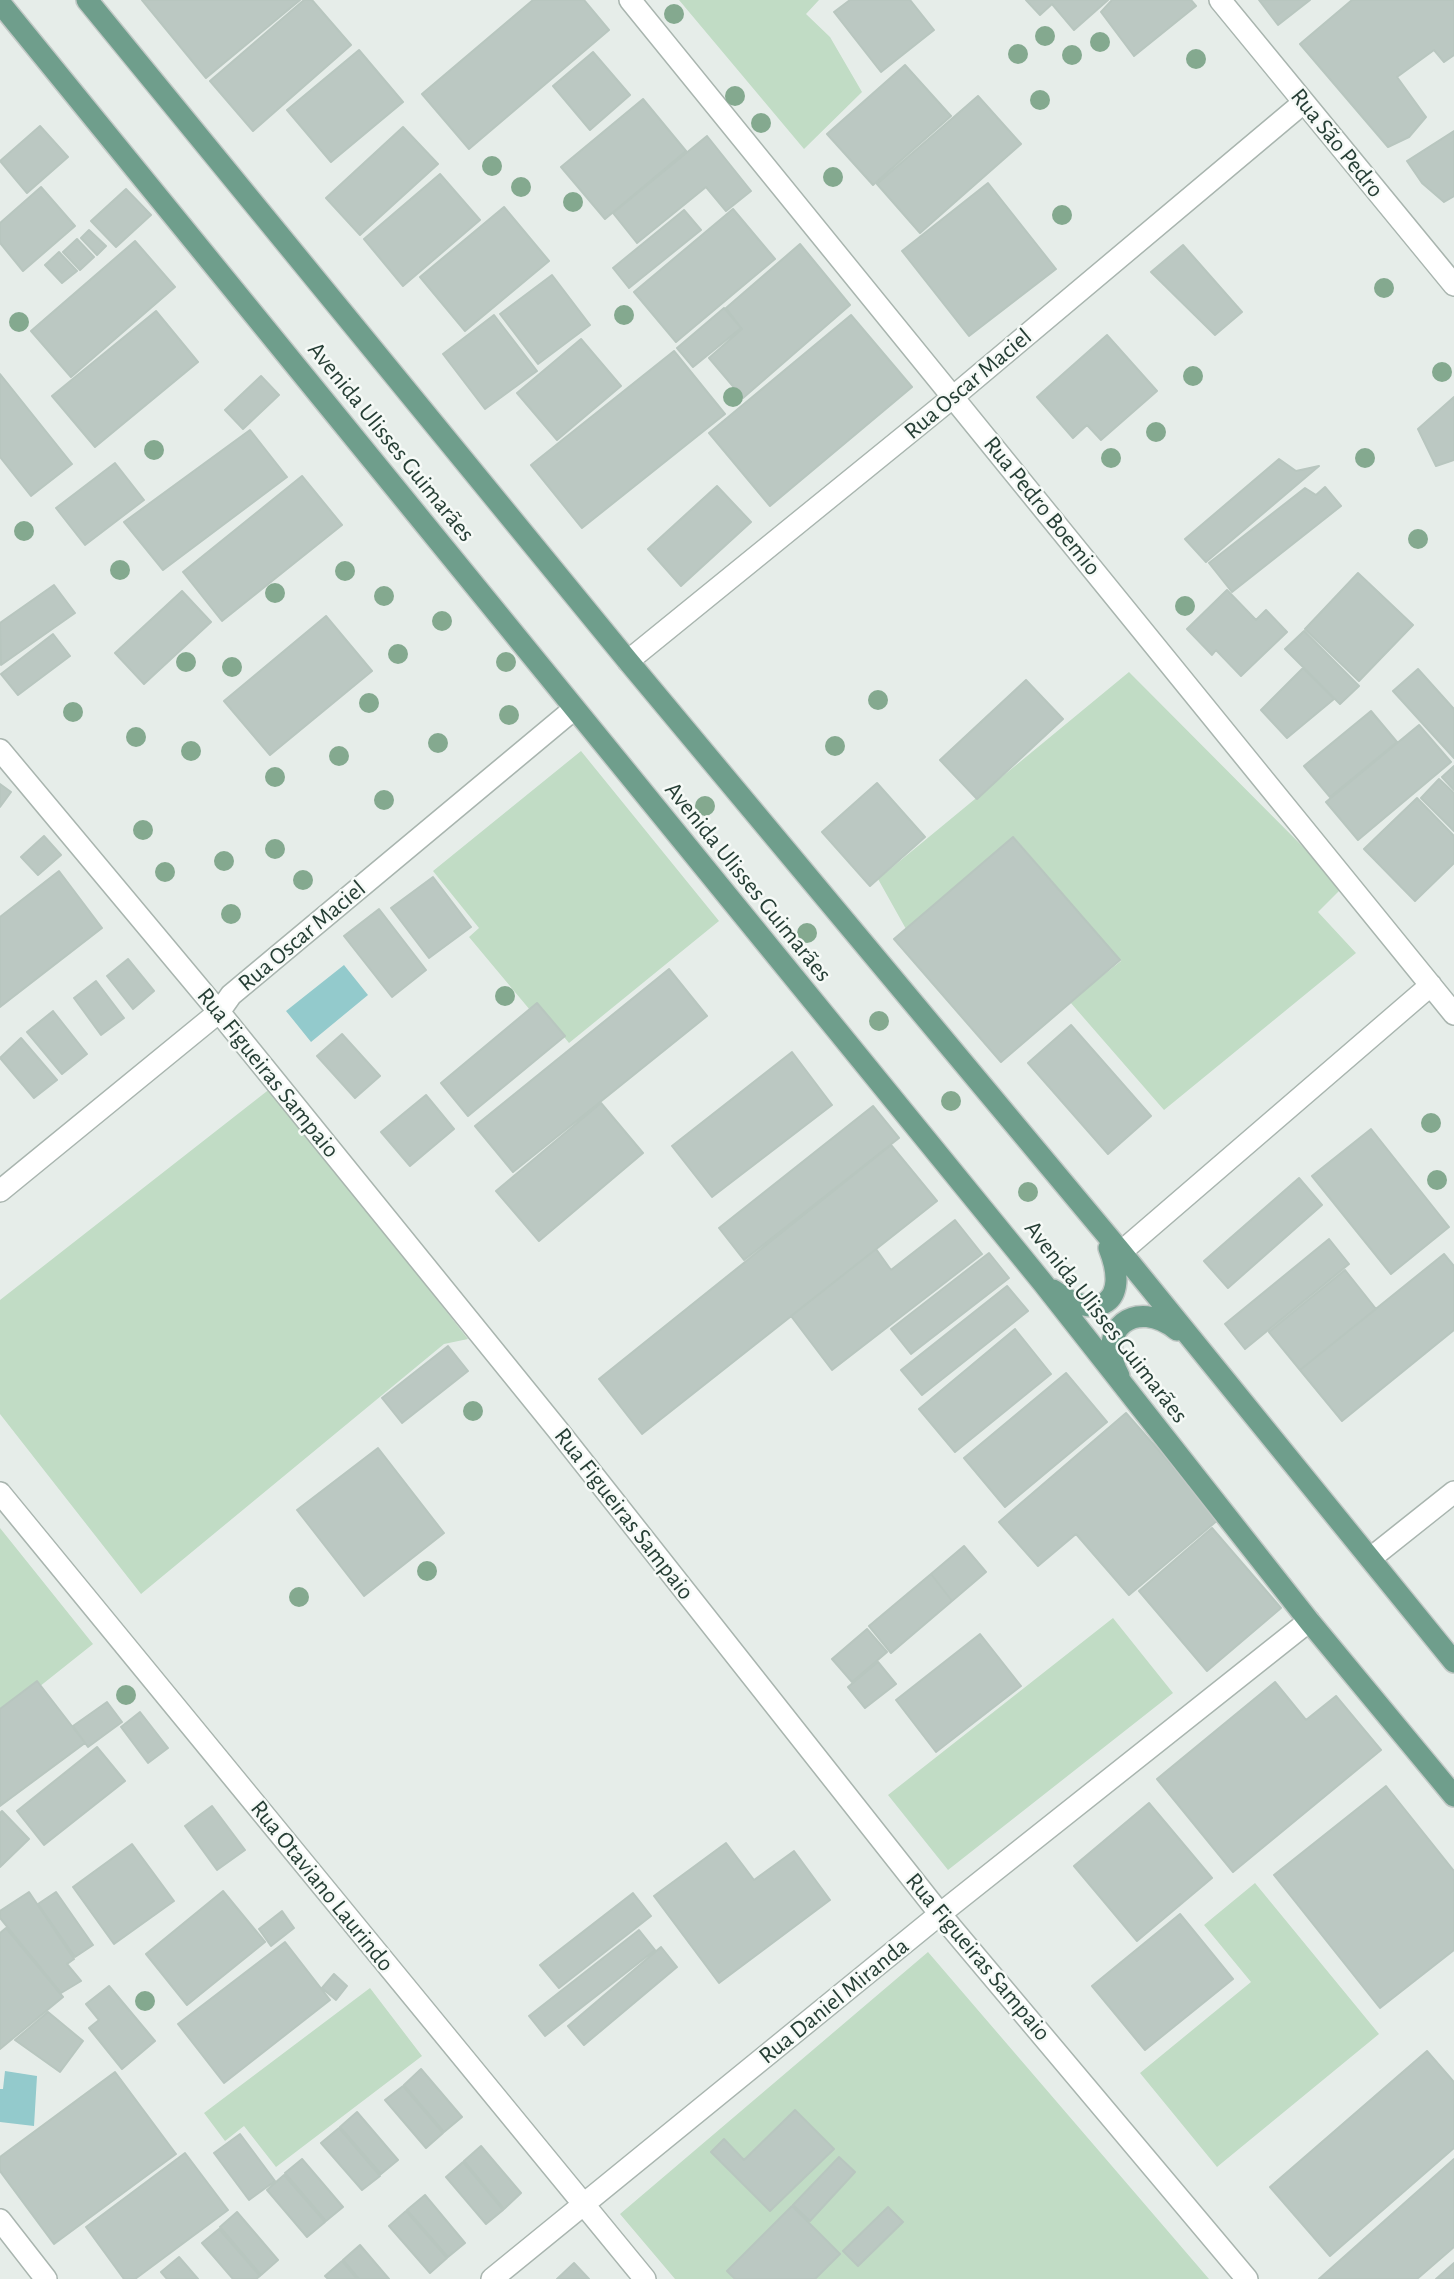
<!DOCTYPE html>
<html>
<head>
<meta charset="utf-8">
<style>
	body { margin:0 }
	canvas { display:block; background:#e6ede9 }
</style>
</head>
<body>
<canvas width="1454" height="2279"></canvas>
<script>
const ctx = document.querySelector('canvas').getContext('2d');
ctx.lineJoin = 'round';
function fill(path, color) {
  ctx.fillStyle = color;
  ctx.fill(path, 'evenodd');
}
function stroke(path, color, width, dash) {
  ctx.strokeStyle = color;
  ctx.lineWidth = width;
  ctx.lineCap = dash ? 'butt' : 'round';
  ctx.setLineDash(dash || []);
  ctx.stroke(path);
}
function write(font, color, halo, rows, align = 'center') {
  ctx.font = font + ' "Alegreya Sans",sans-serif';
  ctx.lineWidth = 5;
  ctx.setLineDash([]);
  ctx.textBaseline = 'middle';
  ctx.strokeStyle = halo;
  ctx.fillStyle = color;
  for (const [text, x, y, turn = 0] of rows) {
    ctx.save();
    ctx.translate(x, y);
    ctx.rotate((+turn || 0) * Math.PI / 180);
    ctx.textAlign = isNaN(turn) ? turn : align;
    if (halo) ctx.strokeText(text, 0, 0);
    ctx.fillText(text, 0, 0);
    ctx.restore();
  }
}
const green = new Path2D(`
	M679,0H819L806,14L830,37L862,92L804,149Z
	M1129,672L1343,887L1318,912L1356,953L1164,1110L1070,1002L1121,961L1014,837L906,929L878,879Z
	M581,751L719,921L569,1043L537,1004L530,1010L469,937L479,928L433,871Z
	M271,1088L468,1339L444,1344L141,1594L0,1414V1300Z
	M0,1528L93,1644L0,1718Z
	M1113,1618L1173,1693L948,1870L888,1795Z
	M1255,1883L1379,2034L1217,2167L1140,2073L1251,1982L1204,1925Z
	M928,1952L1209,2279H675L620,2214Z
	M370,1988L422,2056L276,2167L244,2126L225,2141L204,2113Z`);
const water = new Path2D(`
	M344,965L368,995L311,1042L286,1011Z
	M5,2071L37,2076L34,2126L0,2122V2089H3Z`);
const building = new Path2D(`
	M142,0H300L206,78Z
	M304,0H312L351,45L253,131L210,81Z
	M533,0H584L609,30L469,149L422,94Z
	M850,0H910L934,30L881,72L834,12Z
	M1026,0H1108L1074,30L1052,4L1040,15Z
	M1112,0H1191L1196,6L1134,56L1101,12Z
	M1259,0H1310L1278,25Z
	M1352,0H1454V55L1444,62L1434,50L1397,77L1426,117L1409,137L1388,147L1300,44Z
	M359,50L403,102L331,162L287,110Z
	M593,52L630,95L590,130L553,86Z
	M905,65L951,116L873,185L827,134Z
	M978,96L1021,144L920,233L877,184Z
	M643,99L686,151L605,219L561,167Z
	M40,126L68,157L27,193L0,161Z
	M403,127L438,164L360,235L326,198Z
	M1454,131V196L1444,202L1422,183L1407,161Z
	M707,136L751,191L726,211L706,187L637,243L613,213Z
	M440,174L480,220L403,286L364,239Z
	M988,183L1056,269L969,336L902,251Z
	M41,187L75,226L23,271L0,243V223Z
	M126,189L151,215L116,247L91,221Z
	M504,207L549,261L465,331L420,277Z
	M733,209L775,259L676,342L634,292Z
	M684,210L701,230L629,288L613,268Z
	M89,230L106,246L97,255L81,238Z
	M77,239L94,257L80,270L63,252Z
	M135,241L175,287L71,377L31,331Z
	M800,244L850,305L743,398L709,358L742,329L726,308Z
	M1183,245L1242,312L1215,335L1151,272Z
	M59,252L77,271L62,283L45,265Z
	M552,275L590,325L538,364L500,314Z
	M724,308L741,328L693,367L677,348Z
	M156,311L198,362L95,447L52,396Z
	M494,315L537,371L485,409L443,354Z
	M851,315L912,387L770,506L709,433Z
	M1107,335L1157,391L1101,440L1087,425L1073,438L1037,397Z
	M581,339L621,386L557,440L517,393Z
	M674,351L725,414L582,528L531,465Z
	M0,374L72,464L31,496L0,457Z
	M261,376L279,395L243,429L225,410Z
	M1454,397V460L1436,466L1418,429Z
	M250,430L287,477L163,570L124,522Z
	M1279,459L1296,471L1319,466L1206,562L1185,539Z
	M115,463L144,500L85,545L56,508Z
	M302,476L342,525L222,621L183,572Z
	M717,486L751,522L681,586L648,549Z
	M1325,487L1341,506L1232,592L1209,563L1305,488L1316,495Z
	M1358,573L1413,625L1359,681L1305,629Z
	M54,585L75,613L1,665L0,623Z
	M1227,590L1256,620L1266,610L1287,632L1241,676L1216,650L1212,655L1187,629Z
	M182,591L211,622L144,684L115,653Z
	M326,616L372,671L270,755L224,701Z
	M1304,631L1359,686L1340,704L1285,649Z
	M53,634L70,656L18,695L1,674Z
	M1303,668L1334,699L1287,738L1261,710Z
	M1418,669L1454,709V758L1393,691Z
	M1026,680L1063,719L977,799L940,760Z
	M1371,711L1397,742L1330,797L1304,766Z
	M1419,725L1451,762L1358,840L1326,802Z
	M1454,766V790L1442,777Z
	M1439,779L1454,793V831L1421,798Z
	M877,783L925,837L870,886L822,832Z
	M0,784L11,792L0,807Z
	M1417,798L1454,836V863L1415,901L1364,849Z
	M44,836L61,855L38,875L21,857Z
	M1013,837L1120,960L1001,1062L894,939Z
	M59,871L102,928L0,1007V917Z
	M433,877L471,927L429,958L391,908Z
	M379,909L426,970L392,997L344,936Z
	M128,959L154,991L133,1009L107,976Z
	M669,969L707,1016L513,1172L475,1126Z
	M96,981L124,1018L101,1035L74,998Z
	M537,1003L565,1036L468,1116L441,1083Z
	M53,1011L87,1054L62,1074L27,1032Z
	M1071,1025L1151,1116L1108,1154L1028,1063Z
	M342,1034L380,1076L355,1098L317,1056Z
	M21,1038L57,1080L34,1098L0,1058Z
	M792,1052L832,1105L712,1197L672,1146Z
	M426,1095L454,1129L410,1166L381,1132Z
	M601,1103L643,1153L539,1241L496,1191Z
	M873,1106L899,1138L744,1260L719,1228Z
	M1371,1129L1449,1227L1391,1274L1312,1176Z
	M891,1145L937,1201L642,1434L599,1379Z
	M1299,1178L1322,1205L1228,1288L1204,1261Z
	M955,1220L982,1254L832,1370L791,1316L876,1249L891,1270Z
	M1329,1239L1349,1264L1245,1349L1225,1324Z
	M989,1253L1009,1278L911,1354L891,1329Z
	M1444,1254L1454,1266V1330L1342,1421L1300,1370Z
	M1345,1270L1376,1309L1300,1370L1269,1332Z
	M1007,1286L1028,1311L922,1395L901,1370Z
	M1015,1329L1051,1374L955,1452L919,1409Z
	M448,1346L468,1371L402,1423L382,1398Z
	M1066,1373L1107,1422L1005,1507L964,1458Z
	M1126,1413L1219,1519L1129,1595L1076,1534L1038,1566L999,1522Z
	M378,1448L444,1533L364,1596L297,1510Z
	M1212,1528L1281,1608L1207,1671L1139,1591Z
	M964,1546L986,1572L952,1601L931,1574Z
	M931,1574L952,1601L891,1653L869,1626Z
	M867,1629L887,1652L852,1682L832,1659Z
	M980,1634L1021,1686L936,1752L896,1700Z
	M878,1662L896,1684L865,1708L848,1687Z
	M37,1681L85,1743L0,1806V1709Z
	M1275,1682L1306,1720L1336,1696L1381,1750L1233,1872L1157,1779Z
	M107,1702L122,1722L88,1747L73,1726Z
	M140,1712L168,1748L148,1763L121,1727Z
	M97,1747L125,1781L44,1845L17,1811Z
	M1386,1786L1454,1871V1950L1380,2008L1274,1875Z
	M1149,1803L1212,1878L1137,1941L1074,1866Z
	M212,1806L245,1850L217,1870L185,1826Z
	M2,1811L29,1839L0,1867V1813Z
	M726,1843L754,1880L794,1851L830,1900L719,1983L654,1896Z
	M132,1844L174,1901L114,1944L73,1887Z
	M223,1891L265,1942L187,2005L146,1954Z
	M29,1892L74,1959L67,1964L81,1981L61,1993L0,1918V1911Z
	M56,1892L93,1945L75,1957L38,1904Z
	M633,1893L651,1916L559,1988L540,1965Z
	M282,1911L294,1928L271,1946L259,1929Z
	M1180,1914L1233,1979L1145,2050L1092,1986Z
	M6,1928L63,1997L0,2049V1933Z
	M639,1930L655,1950L545,2036L529,2016Z
	M285,1942L330,2000L224,2083L178,2024Z
	M661,1947L677,1967L584,2045L568,2026Z
	M334,1974L347,1986L336,2000L322,1988Z
	M109,1986L155,2041L122,2069L89,2028L99,2020L86,2004Z
	M48,2012L83,2041L60,2072L15,2040Z
	M1427,2051L1454,2082V2148L1330,2256L1270,2187Z
	M421,2069L462,2117L444,2132L404,2085Z
	M115,2072L176,2154L54,2244L0,2171V2157Z
	M403,2086L443,2133L426,2148L385,2100Z
	M795,2110L834,2149L770,2211L711,2152L724,2139L744,2160Z
	M357,2112L398,2160L381,2174L340,2127Z
	M339,2128L380,2176L362,2190L321,2143Z
	M240,2134L275,2181L249,2200L214,2153Z
	M481,2146L521,2193L504,2209L464,2161Z
	M185,2153L228,2210L135,2279H124L86,2227Z
	M839,2157L855,2172L810,2221L793,2205Z
	M302,2159L343,2207L326,2221L285,2173Z
	M1454,2159V2247L1417,2279H1319Z
	M463,2162L503,2210L486,2224L446,2177Z
	M284,2175L325,2222L307,2237L267,2190Z
	M425,2195L465,2243L448,2257L407,2210Z
	M792,2206L840,2254L815,2279H735L727,2271Z
	M888,2207L903,2222L858,2266L843,2251Z
	M406,2211L447,2258L430,2273L389,2226Z
	M237,2212L278,2260L261,2275L220,2227Z
	M219,2229L260,2276L256,2279H233L202,2243Z
	M360,2245L389,2279H359L343,2260Z
	M179,2257L198,2279H167L161,2272Z
	M342,2261L357,2279H328L325,2276Z
	M574,2263L589,2279H557Z
	M1454,2263V2279H1436Z`);
const minor = new Path2D(`
	M630,0L1454,1014
	M1220,0L1454,285
	M628,661L953,397L1303,103
	M0,750L219,1012L557,1429L940,1914L1247,2279
	M0,1191L219,1012L231,995L574,709
	M1121,1252L1431,985
	M0,1493L645,2279
	M1371,1558L1454,1492
	M0,2220L46,2279
	M492,2279L940,1914L1309,1621`);
const primary = new Path2D(`
	M87,0L628,661L1121,1252L1454,1662
	M0,3L1043,1283L1309,1621L1454,1796
	M1053,1290C1098,1323 1131,1303 1109,1248
	M1119,1376C1094,1329 1136,1297 1177,1330`);
const trees = [
	[674,14],
	[1045,36],
	[1100,42],
	[1018,54],
	[1072,55],
	[1196,59],
	[735,96],
	[1040,100],
	[761,123],
	[492,166],
	[833,177],
	[521,187],
	[573,202],
	[1062,215],
	[1384,288],
	[624,315],
	[19,322],
	[1442,372],
	[1193,376],
	[733,397],
	[1156,432],
	[154,450],
	[1111,458],
	[1365,458],
	[24,531],
	[1418,539],
	[120,570],
	[345,571],
	[275,593],
	[384,596],
	[1185,606],
	[442,621],
	[398,654],
	[186,662],
	[506,662],
	[232,667],
	[878,700],
	[369,703],
	[73,712],
	[509,715],
	[136,737],
	[438,743],
	[835,746],
	[191,751],
	[339,756],
	[275,777],
	[384,800],
	[705,806],
	[143,830],
	[275,849],
	[224,861],
	[165,872],
	[303,880],
	[231,914],
	[807,933],
	[505,996],
	[879,1021],
	[951,1101],
	[1431,1123],
	[1437,1180],
	[1028,1192],
	[473,1411],
	[427,1571],
	[299,1597],
	[126,1695],
	[145,2001]
];
const streetNames = [
	["Rua São Pedro",1337,143,51],
	["Rua Oscar Maciel",968,384,-40],
	["Avenida Ulisses Guimarães",391,442,51],
	["Rua Pedro Boemio",1042,506,51],
	["Avenida Ulisses Guimarães",748,882,51],
	["Rua Oscar Maciel",302,936,-40],
	["Rua Figueiras Sampaio",268,1073,51],
	["Avenida Ulisses Guimarães",1106,1322,52],
	["Rua Figueiras Sampaio",624,1514,52],
	["Rua Otaviano Laurindo",322,1886,51],
	["Rua Figueiras Sampaio",978,1957,50],
	["Rua Daniel Miranda",834,2001,-39]
];
fill(green, '#c1dcc5');
fill(water, '#93cacc');
fill(building, '#bbc8c2');
stroke(building, '#b8c6bf', 2);
stroke(minor, '#a9b5af', 24);
stroke(primary, '#c2c9c6', 24);
stroke(minor, '#fff', 21);
stroke(primary, '#6f9e8c', 21);
ctx.fillStyle = '#84a98f';
for (const [x, y] of trees) {
  ctx.beginPath();
  ctx.arc(x, y, 10, 0, 2 * Math.PI);
  ctx.fill();
}
write('24px', '#263e35', '#f6faf7', streetNames);
</script>
</body>
</html>
